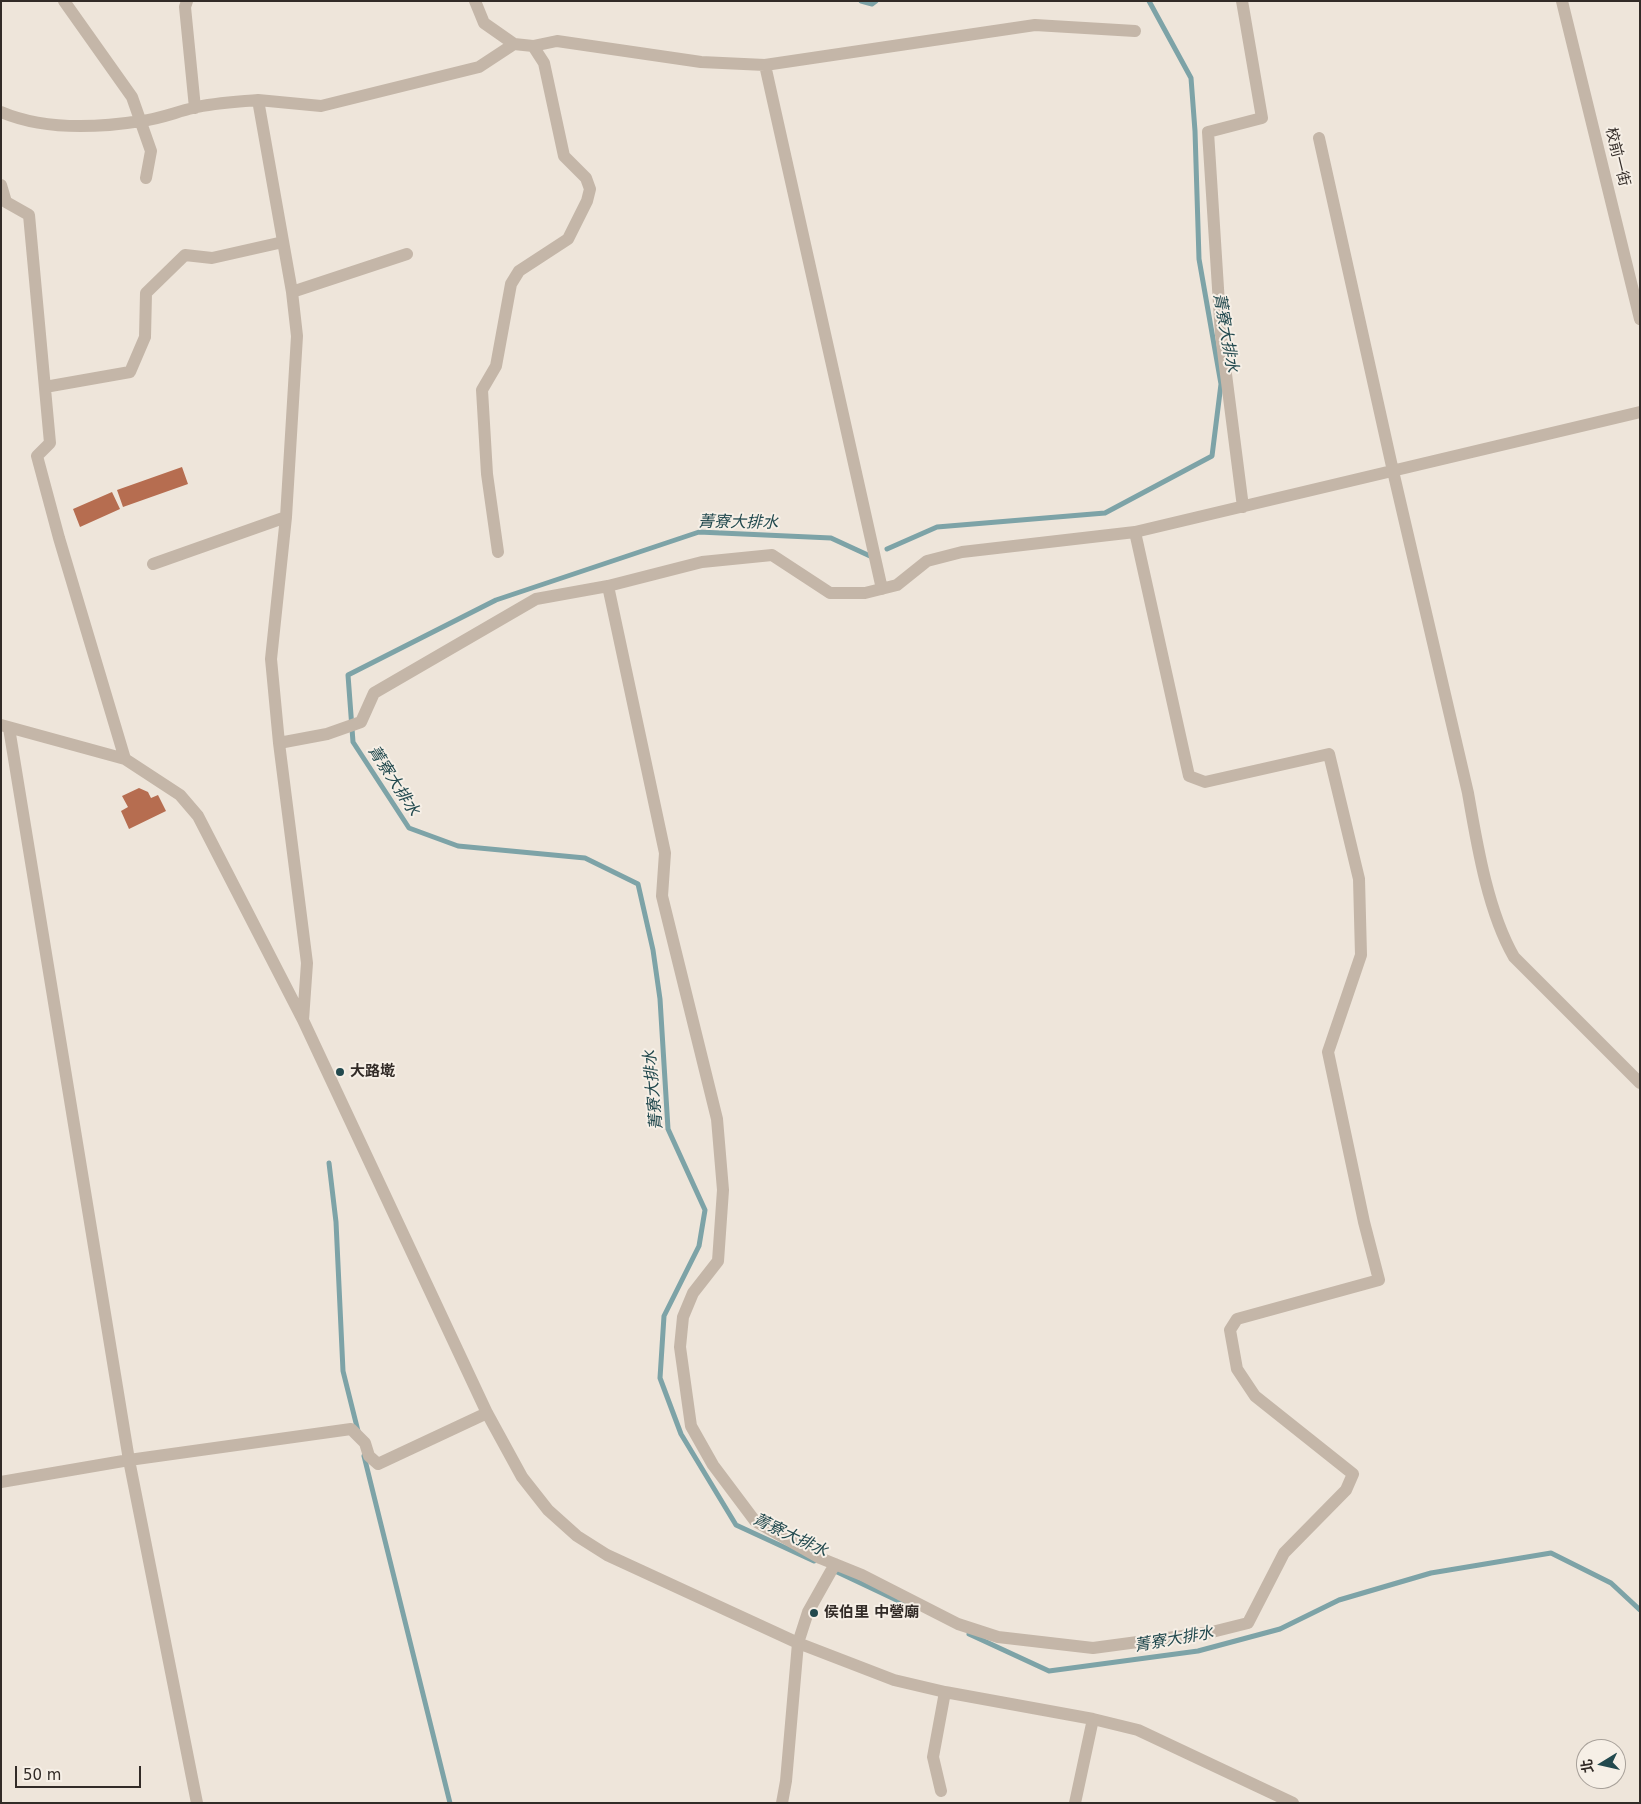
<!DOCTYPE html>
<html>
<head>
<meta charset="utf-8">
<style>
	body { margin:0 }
	#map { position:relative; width:1641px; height:1804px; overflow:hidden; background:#eee5da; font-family:"DejaVu Sans","Noto Sans TC",sans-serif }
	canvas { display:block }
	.frame { position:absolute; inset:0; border:2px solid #322b27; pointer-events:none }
	.north { position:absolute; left:1576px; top:1739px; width:50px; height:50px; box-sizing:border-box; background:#f6efe6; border:1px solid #a8a19a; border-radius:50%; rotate:261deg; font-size:14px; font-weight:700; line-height:20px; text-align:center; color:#322b27 }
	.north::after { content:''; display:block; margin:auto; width:18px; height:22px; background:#22494e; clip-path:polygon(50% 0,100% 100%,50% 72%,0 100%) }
	.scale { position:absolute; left:15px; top:1766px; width:126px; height:22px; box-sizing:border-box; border:2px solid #322b27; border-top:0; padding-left:6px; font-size:15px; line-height:18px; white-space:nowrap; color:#322b27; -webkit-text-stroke:4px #f6efe6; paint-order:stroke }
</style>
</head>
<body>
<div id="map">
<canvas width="1641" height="1804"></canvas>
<div class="frame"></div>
<div class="north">北</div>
<div class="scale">50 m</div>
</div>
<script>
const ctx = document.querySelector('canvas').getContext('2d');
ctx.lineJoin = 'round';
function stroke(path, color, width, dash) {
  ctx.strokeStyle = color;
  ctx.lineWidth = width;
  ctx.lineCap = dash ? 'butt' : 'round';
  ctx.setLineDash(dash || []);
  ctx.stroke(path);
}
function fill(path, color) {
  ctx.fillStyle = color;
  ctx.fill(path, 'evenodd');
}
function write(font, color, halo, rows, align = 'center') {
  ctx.font = font + ' "DejaVu Sans","Noto Sans TC",sans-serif';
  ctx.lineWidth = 4;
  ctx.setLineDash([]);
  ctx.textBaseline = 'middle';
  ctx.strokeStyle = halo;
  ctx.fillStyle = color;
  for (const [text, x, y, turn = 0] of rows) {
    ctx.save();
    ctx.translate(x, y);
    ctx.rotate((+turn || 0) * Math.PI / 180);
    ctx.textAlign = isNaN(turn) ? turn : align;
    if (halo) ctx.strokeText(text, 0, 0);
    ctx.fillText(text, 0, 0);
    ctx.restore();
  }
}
const stream = new Path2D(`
	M861,1L872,4L876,1
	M887,549L937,527L1105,513L1212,456L1221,384L1199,259L1195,131L1191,78L1149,1
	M329,1163L336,1222L343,1371L358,1431
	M364,1456L450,1803
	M814,1561L736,1525L681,1434L660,1378L664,1316L699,1246L705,1210L668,1129L660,999L653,950L638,884L585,858L458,846L409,828L353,742L348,675L496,600L699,532L831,538L870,556
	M833,1570L905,1604
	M969,1634L1049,1671L1198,1651L1280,1629L1339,1600L1431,1573L1551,1553L1611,1583L1640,1610`);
const building = new Path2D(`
	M182,467L188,484L123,507L117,490Z
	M112,492L120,509L80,527L73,509Z
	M139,788L148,792L151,798L158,795L166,811L129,829L121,811L128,807L122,796Z`);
const minor = new Path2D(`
	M64,1L132,97L151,151L146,178
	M187,1L185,7L195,108
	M475,1L484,23L514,44
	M1242,1L1262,118L1208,132L1221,335L1243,507
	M1562,1L1640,319
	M765,65L882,589
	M258,100L321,106L479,67L514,44L533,46L557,41L701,62L765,65L1035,25L1135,31
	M1,112C43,130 96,128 141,121C159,119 176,112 193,108C214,103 236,102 258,100L292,292L297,336L286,517L271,659L279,743L307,963L303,1020
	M1319,138L1393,471L1468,793C1477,845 1488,912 1514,957L1640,1083
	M1,185L6,202L29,215L50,443L37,456L59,538L125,759
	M292,292L407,254
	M45,387L130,372L145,337L146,293L185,255L212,258L283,242
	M498,552L487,474L482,390L496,366L511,284L519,271L568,239L587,201L590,189L586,178L564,156L544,63L533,46
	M153,564L286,517
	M608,586L665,853L662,896L717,1119L723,1190L718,1261L693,1293L683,1317L680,1347L691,1426L713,1465L755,1521L820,1558L862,1575L958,1624L998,1637L1093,1648L1212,1632L1248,1623L1284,1553L1346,1490L1353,1474L1255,1396L1237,1369L1230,1330L1237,1319L1379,1280L1364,1222L1328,1052L1361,955L1359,879L1329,754L1205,782L1189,776L1135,532
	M1,725L125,759L180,795L198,816L303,1020L487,1413L522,1477L548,1510L577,1536L607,1555L798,1643L894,1680L945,1692L1093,1719L1138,1730L1293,1803
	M9,728L129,1460L197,1803
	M279,743L327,734L361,722L374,693L536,599L608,586L702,562L772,555L830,593H865L897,585L927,561L962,552L1135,532L1640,412
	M1,1482L129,1460L351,1429L365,1443L369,1456L378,1464L487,1413
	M941,1791L933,1757L945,1692
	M782,1803L786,1781L798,1643L808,1612L835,1564
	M1075,1803L1093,1719`);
const markers = [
	[340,1072,5,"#22494e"],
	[814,1613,5,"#22494e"]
];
const streetNames = [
	["校前一街",1617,157,76]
];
const poiNames = [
	["大路墘",350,1072],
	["侯伯里 中營廟",824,1613]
];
const waterNames = [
	["菁寮大排水",1225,333,80],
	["菁寮大排水",738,523,1],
	["菁寮大排水",393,781,57],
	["菁寮大排水",654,1090,-95],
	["菁寮大排水",790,1536,25],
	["菁寮大排水",1174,1640,-10]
];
stroke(stream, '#7da3a7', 5);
fill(building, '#b66d50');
stroke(minor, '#c4b6a8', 12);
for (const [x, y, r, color] of markers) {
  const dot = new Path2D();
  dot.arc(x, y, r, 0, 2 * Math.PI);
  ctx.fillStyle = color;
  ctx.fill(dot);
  stroke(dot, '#f6efe6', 2);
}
write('15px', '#322b27', '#f6efe6', streetNames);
write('bold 15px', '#322b27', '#f6efe6', poiNames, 'left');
write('italic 16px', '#22494e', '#f6efe6', waterNames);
</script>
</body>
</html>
